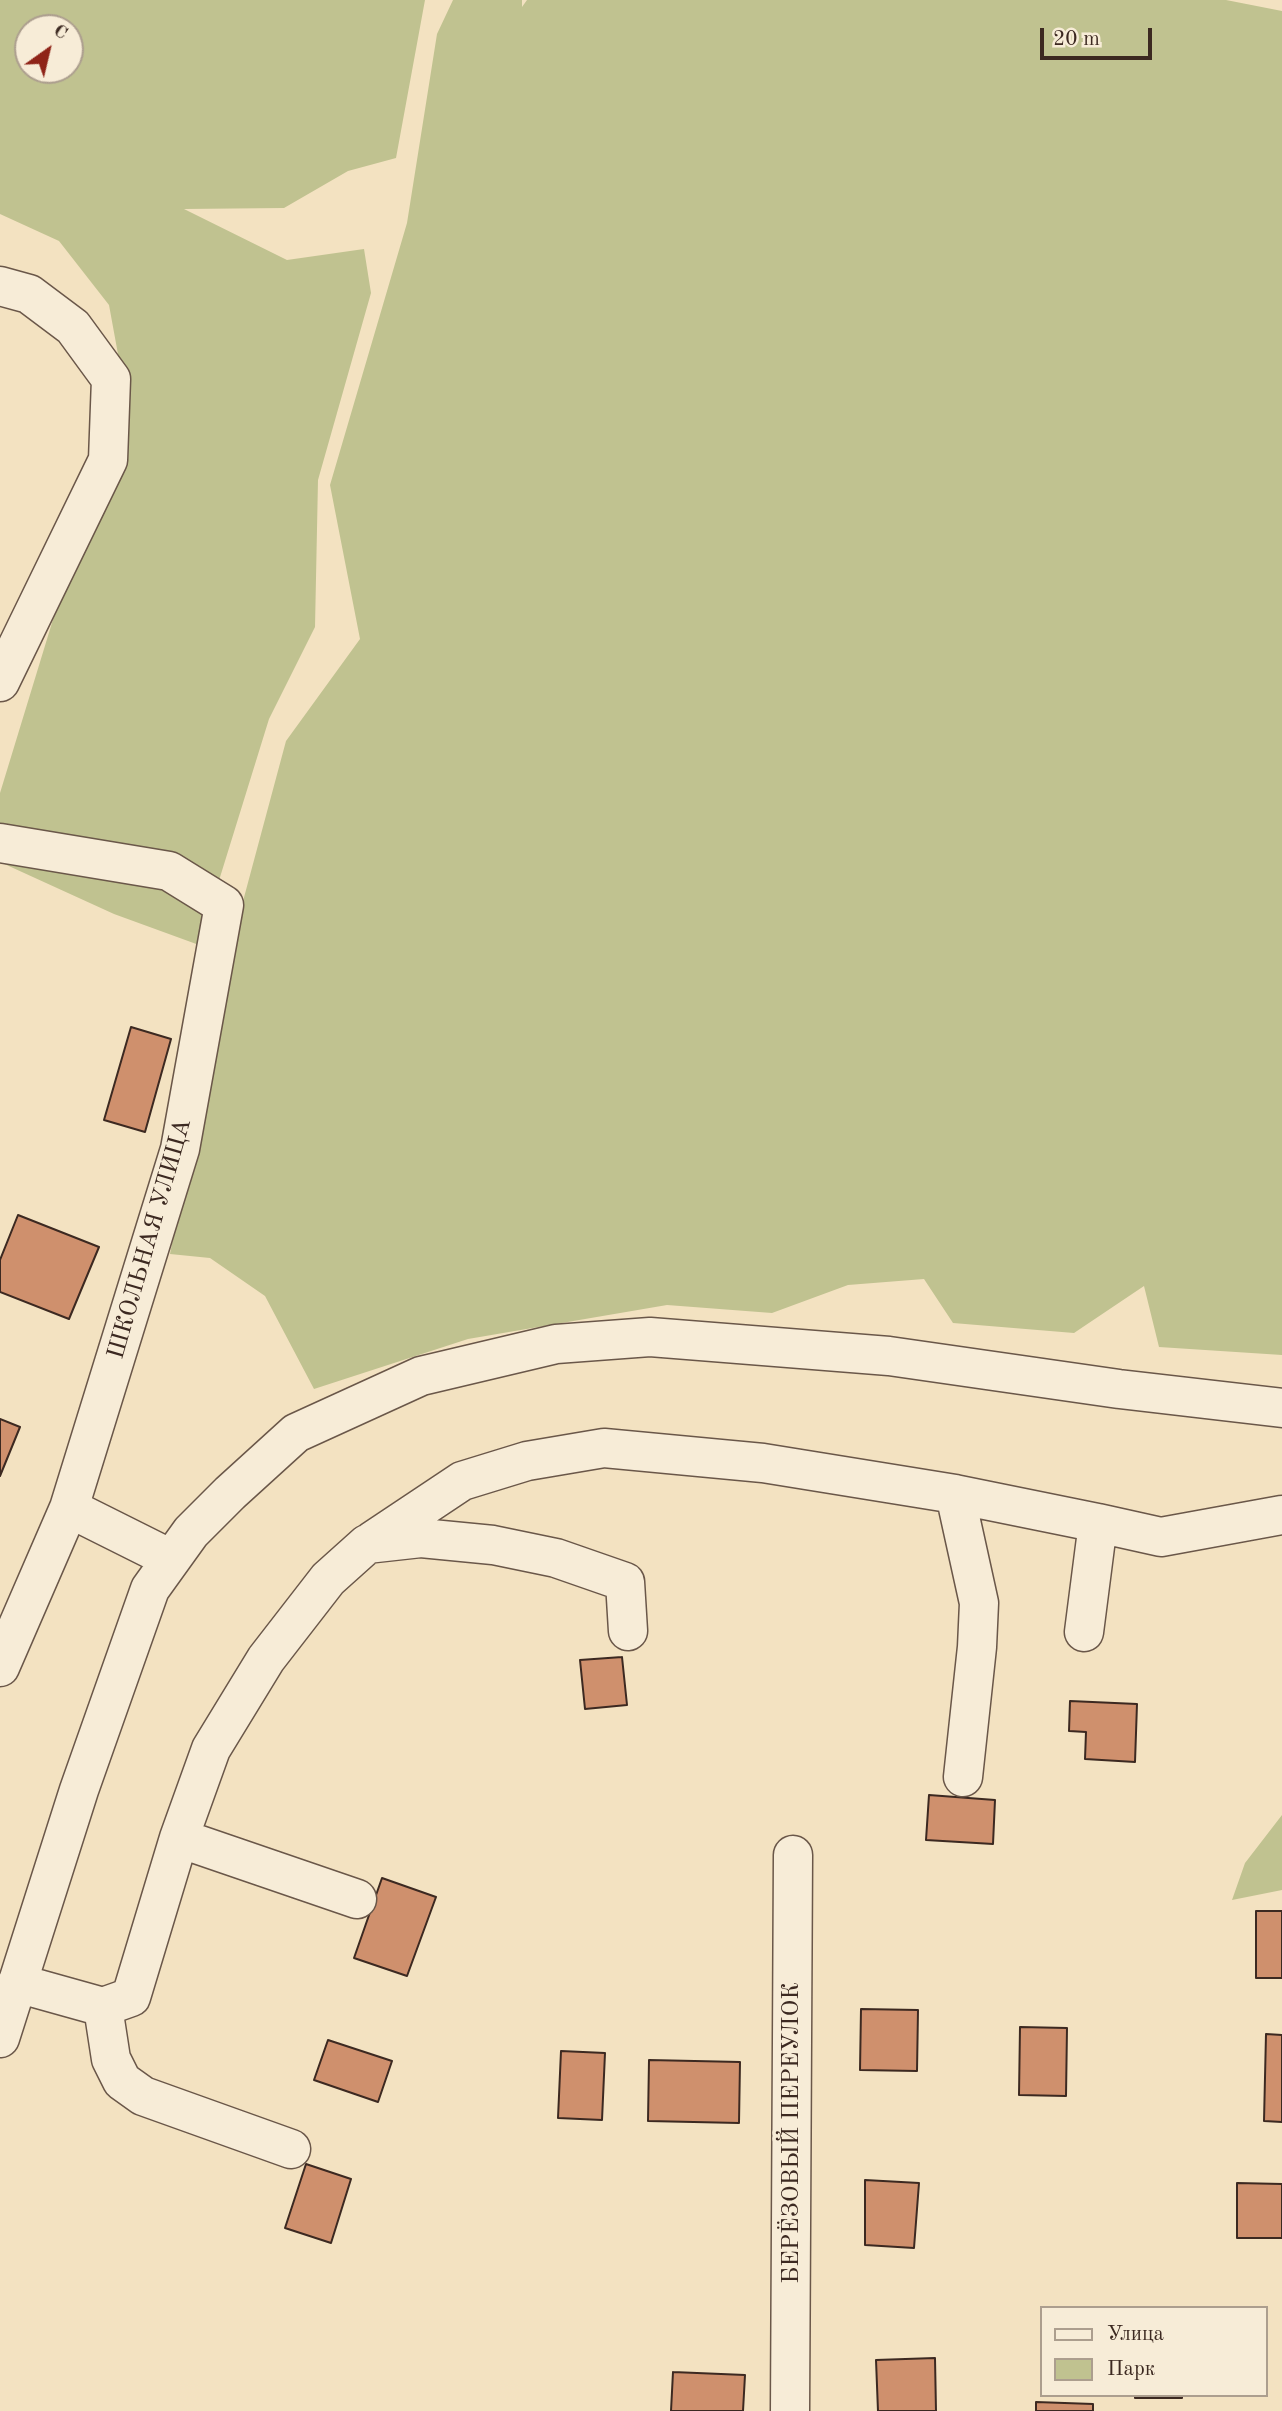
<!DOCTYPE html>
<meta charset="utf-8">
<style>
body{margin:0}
#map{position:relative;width:1282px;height:2411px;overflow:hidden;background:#f3e2c1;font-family:"Old Standard TT",serif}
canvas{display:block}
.legend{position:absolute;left:1040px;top:2306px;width:228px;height:91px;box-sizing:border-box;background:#f7ecd7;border:2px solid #ac9e8e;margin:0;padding:9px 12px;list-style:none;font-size:21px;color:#3c2921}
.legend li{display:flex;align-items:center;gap:14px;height:35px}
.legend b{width:35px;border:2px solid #ac9e8e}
.north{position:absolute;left:14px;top:14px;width:70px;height:70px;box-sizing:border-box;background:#f7ecd7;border:2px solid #ac9e8e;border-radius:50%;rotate:34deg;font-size:19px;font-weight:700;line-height:28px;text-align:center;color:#3c2921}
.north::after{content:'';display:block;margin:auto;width:24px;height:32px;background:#8f2418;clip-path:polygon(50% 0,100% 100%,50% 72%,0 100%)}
.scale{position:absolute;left:1040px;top:28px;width:112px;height:32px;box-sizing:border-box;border:4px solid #3c2921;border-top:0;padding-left:9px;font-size:21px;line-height:24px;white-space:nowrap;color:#3c2921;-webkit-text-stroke:5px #f7ecd7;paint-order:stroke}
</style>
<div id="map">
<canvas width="1282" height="2411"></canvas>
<ul class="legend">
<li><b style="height:9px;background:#f7ecd7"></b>Улица</li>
<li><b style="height:19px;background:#c0c290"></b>Парк</li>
</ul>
<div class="north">С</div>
<div class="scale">20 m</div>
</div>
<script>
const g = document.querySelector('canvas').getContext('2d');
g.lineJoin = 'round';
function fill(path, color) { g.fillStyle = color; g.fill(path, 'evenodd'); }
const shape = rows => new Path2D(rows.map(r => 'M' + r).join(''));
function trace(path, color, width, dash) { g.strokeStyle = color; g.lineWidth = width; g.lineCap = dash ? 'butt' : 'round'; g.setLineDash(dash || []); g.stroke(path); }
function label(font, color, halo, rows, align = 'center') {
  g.font = font + ' "Old Standard TT",serif'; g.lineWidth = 7; g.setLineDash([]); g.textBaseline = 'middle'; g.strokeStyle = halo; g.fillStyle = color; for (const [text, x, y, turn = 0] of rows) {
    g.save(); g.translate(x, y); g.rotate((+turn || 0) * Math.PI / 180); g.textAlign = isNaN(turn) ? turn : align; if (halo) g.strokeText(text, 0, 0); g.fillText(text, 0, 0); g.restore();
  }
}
fill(shape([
 [0,0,425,0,396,158,348,171,284,208,184,209,287,260,364,249,371,293,318,480,315,627,269,719,199,945,114,914,0,862,0,793,124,387,109,305,59,241,0,214],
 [28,28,70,28,70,70,28,70],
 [453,0,522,0,522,7,527,0,1226,0,1282,11,1282,1355,1159,1347,1144,1286,1074,1333,953,1323,924,1279,848,1285,772,1313,667,1305,468,1339,314,1389,265,1296,210,1258,170,1254,228,957,286,741,360,639,330,485,407,223,437,34],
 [1282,1815,1282,1890,1232,1900,1245,1863]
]), '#c0c290');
const building = shape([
 [131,1027,171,1039,145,1132,104,1120,131,1027],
 [18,1215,99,1247,69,1319,0,1292,0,1260,18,1215],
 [0,1419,20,1427,0,1476,0,1419],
 [622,1657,627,1705,585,1709,580,1660,622,1657],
 [1070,1701,1137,1704,1135,1762,1085,1759,1086,1732,1069,1731,1070,1701],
 [929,1795,995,1800,993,1844,926,1840,929,1795],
 [382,1878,436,1897,407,1976,354,1958,382,1878],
 [1256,1911,1282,1911,1282,1978,1256,1978,1256,1911],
 [861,2009,918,2010,917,2071,860,2070,861,2009],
 [1020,2027,1067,2028,1066,2096,1019,2095,1020,2027],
 [1266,2034,1282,2035,1282,2122,1264,2121,1266,2034],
 [328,2040,392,2061,378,2102,314,2080,328,2040],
 [561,2051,605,2053,602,2120,558,2118,561,2051],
 [649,2060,740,2062,739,2123,648,2121,649,2060],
 [306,2164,351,2179,331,2243,285,2228,306,2164],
 [865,2180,919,2183,914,2248,865,2245,865,2180],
 [1237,2183,1282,2184,1282,2238,1237,2238,1237,2183],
 [935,2358,936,2411,878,2411,876,2360,935,2358],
 [673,2372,745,2375,743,2411,671,2411,673,2372],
 [1135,2395,1182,2395,1182,2398,1135,2398,1135,2395],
 [1036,2402,1093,2404,1093,2411,1036,2411,1036,2402]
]);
fill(building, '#cf906d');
trace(building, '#3c2921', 2);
const minor = shape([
 [0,286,29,294,73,327,111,379,108,460,0,682],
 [0,843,169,871,224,905,180,1149,69,1508,0,1667],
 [955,1494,979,1603,977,1647,963,1777],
 [69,1508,171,1559],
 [1098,1523,1161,1537,1282,1515],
 [372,1541,462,1481,527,1461,604,1448,763,1463,955,1494,1098,1523,1084,1632],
 [179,1838,357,1899],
 [17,1983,103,2007,131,1997,179,1838,211,1749,266,1659,328,1579,367,1544,421,1538,493,1545,556,1558,625,1582,628,1631],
 [103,2007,111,2059,122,2081,143,2096,291,2149],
 [0,2038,79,1790,150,1589,191,1532,230,1493,296,1433,421,1376,556,1344,650,1337,889,1356,1119,1389,1282,1408],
 [790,2411,793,1855]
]);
trace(minor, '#6a5749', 41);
trace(minor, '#f7ecd7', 38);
label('24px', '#3c2921', '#f7ecd7', [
 ["ШКОЛЬНАЯ УЛИЦА",150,1239,-74],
 ["БЕРЁЗОВЫЙ ПЕРЕУЛОК",792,2133,-90]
]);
</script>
